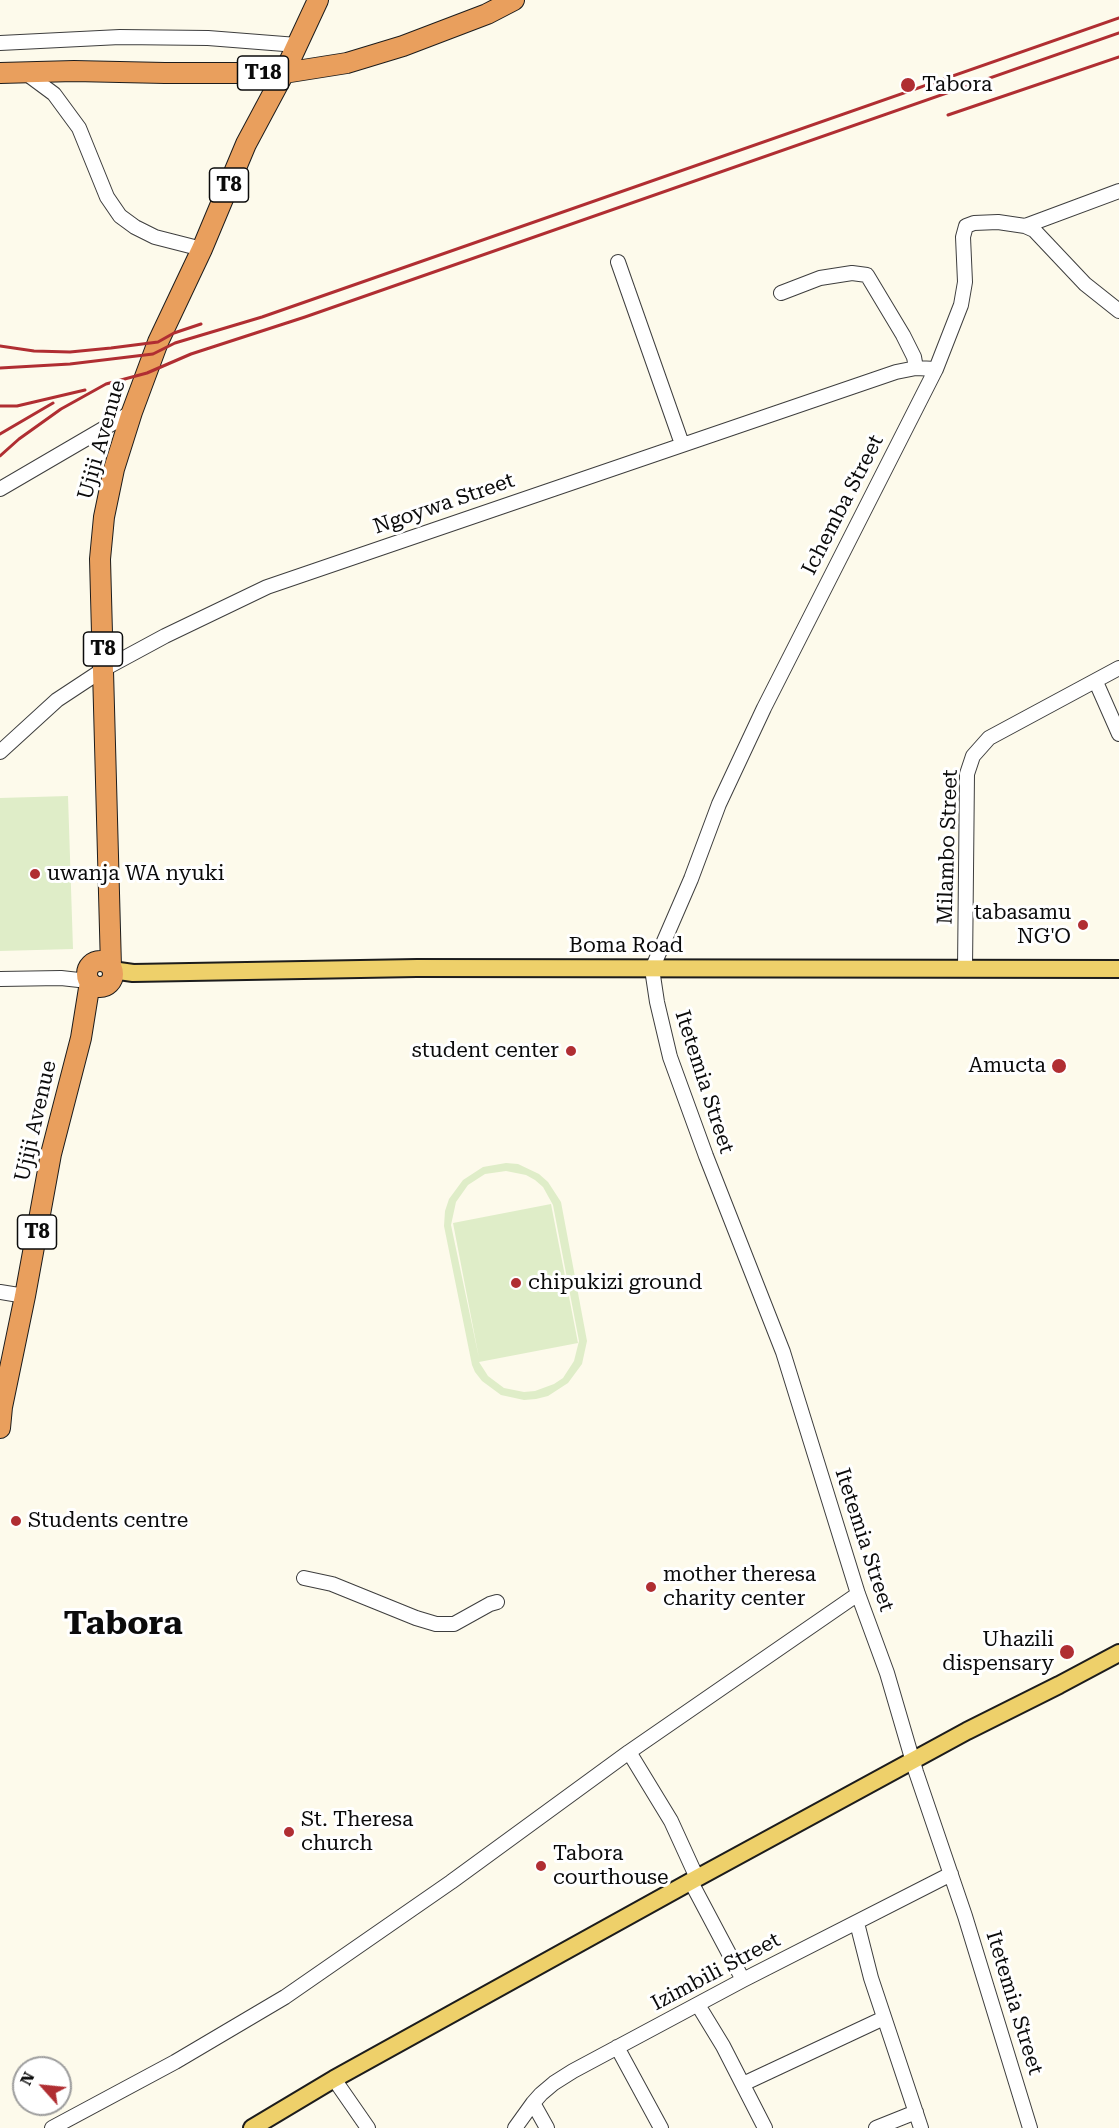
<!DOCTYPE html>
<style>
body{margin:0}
#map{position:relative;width:1119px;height:2128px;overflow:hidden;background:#fdfaeb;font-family:"Roboto Serif",serif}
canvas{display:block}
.north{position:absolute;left:12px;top:2056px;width:60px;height:60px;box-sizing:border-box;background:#fff;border:2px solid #9d9d9d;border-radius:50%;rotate:297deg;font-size:16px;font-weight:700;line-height:24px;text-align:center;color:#0b0b0b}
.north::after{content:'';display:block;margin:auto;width:21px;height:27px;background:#b02e32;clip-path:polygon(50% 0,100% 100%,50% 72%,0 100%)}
</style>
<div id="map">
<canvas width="1119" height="2128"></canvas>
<div class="north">N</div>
</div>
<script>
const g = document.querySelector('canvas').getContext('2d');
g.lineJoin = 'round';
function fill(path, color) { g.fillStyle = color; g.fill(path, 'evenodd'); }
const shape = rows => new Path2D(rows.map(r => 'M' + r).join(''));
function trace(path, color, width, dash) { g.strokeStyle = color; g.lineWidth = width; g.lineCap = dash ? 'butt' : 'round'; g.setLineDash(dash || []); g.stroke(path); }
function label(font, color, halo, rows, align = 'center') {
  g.font = font + ' "Roboto Serif",serif'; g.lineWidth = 6; g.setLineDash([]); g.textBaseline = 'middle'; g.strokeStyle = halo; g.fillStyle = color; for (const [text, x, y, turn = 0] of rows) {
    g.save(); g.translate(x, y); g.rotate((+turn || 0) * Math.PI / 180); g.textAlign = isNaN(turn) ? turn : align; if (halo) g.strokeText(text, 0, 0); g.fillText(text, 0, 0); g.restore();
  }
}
fill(shape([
 [68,796,73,949,0,951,0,798],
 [506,1163,518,1164,539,1174,548,1182,561,1202,587,1341,582,1364,568,1383,548,1396,536,1399,524,1400,501,1395,482,1381,475,1372,472,1365,444,1226,445,1211,449,1199,463,1180,483,1167],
 [506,1171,526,1175,535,1180,543,1187,553,1205,579,1341,574,1361,563,1378,554,1384,535,1391,524,1392,504,1388,488,1376,479,1362,578,1343,551,1204,453,1223,479,1358,451,1225,456,1202,468,1185,485,1174]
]), '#dfedc8');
const minor = shape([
 [0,43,120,37,208,38,297,45],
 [27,74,54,94,79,128,107,197,120,216,135,227,155,237,202,249],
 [1025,226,1119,191],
 [618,262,682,444],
 [781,293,820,278,852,273,867,275,903,335,914,357,916,368],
 [0,489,132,412],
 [1096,682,1119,734],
 [0,752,57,700,104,669,165,636,267,587,896,372,916,368,936,369],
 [965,968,967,774,973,756,989,738,1119,668],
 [0,979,61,978,88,981],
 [0,1292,25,1296],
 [304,1578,332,1584,416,1618,436,1624,454,1624,490,1604,497,1602],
 [629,1752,671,1821,697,1878],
 [691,1882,743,1980],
 [857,1923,871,1978,921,2128],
 [698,2005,723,2046,765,2128],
 [617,2047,661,2128],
 [334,2079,368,2128],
 [743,2084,884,2018],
 [533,2103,547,2128],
 [52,2128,175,2062,285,1997,451,1882,629,1752,858,1594],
 [515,2128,533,2103,541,2094,554,2083,573,2071,743,1980,951,1874],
 [876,2128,916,2112],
 [1030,2128,965,1916,916,1772,887,1673,858,1594,783,1352,706,1156,670,1057,657,1002,652,969,691,879,719,804,764,708,936,369,961,305,965,282,963,237,966,226,974,223,998,222,1025,226,1034,230,1085,284,1119,311]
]);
const major = shape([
 [112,970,133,973,417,968,1119,969],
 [252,2128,334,2079,697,1878,967,1731,1059,1685,1119,1653]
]);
const highway = shape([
 [0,73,74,71,165,73,284,73,347,63,403,46,487,14,514,0],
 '87 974a13 13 0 1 1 26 0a13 13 0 1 1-26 0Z',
 [111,967,100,559,104,517,114,469,132,412,158,342,202,249,246,144,284,73,318,0],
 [0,1428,2,1407,25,1296,51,1154,81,1038,90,982]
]);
trace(minor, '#3e3e3e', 16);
trace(major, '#1c1c1c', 20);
trace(highway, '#1c1c1c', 22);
trace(minor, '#fff', 14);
trace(major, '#eed06a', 16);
trace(highway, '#e99f5d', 20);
trace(shape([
 [948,115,1119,57],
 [0,346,34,351,70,352,111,348,158,342,174,333,201,324],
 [0,368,70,364,153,354,175,343,262,317,1119,18],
 [0,406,17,406,85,390],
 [0,434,53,403],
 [0,456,19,439,61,409,106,384,147,373,191,354,305,317,1119,33]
]), '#b02e32', 3);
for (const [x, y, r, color] of [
 [908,85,8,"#b02e32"],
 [35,874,6,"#b02e32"],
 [1083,925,6,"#b02e32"],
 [571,1051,6,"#b02e32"],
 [1059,1066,8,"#b02e32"],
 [516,1283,6,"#b02e32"],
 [16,1521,6,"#b02e32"],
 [651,1587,6,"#b02e32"],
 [1067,1652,8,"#b02e32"],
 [289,1832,6,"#b02e32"],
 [541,1866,6,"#b02e32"]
]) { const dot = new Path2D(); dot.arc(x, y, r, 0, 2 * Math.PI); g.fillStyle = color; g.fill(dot); trace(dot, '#fff', 2); }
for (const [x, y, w] of [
 [263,73,51],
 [229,185,39],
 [103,649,39],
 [37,1232,39]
]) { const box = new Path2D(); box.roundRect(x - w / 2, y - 17, w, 34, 4.5); g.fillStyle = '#fff'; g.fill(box); trace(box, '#0b0b0b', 1.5); }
label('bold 20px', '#0b0b0b', null, [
 ["T18",263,73],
 ["T8",229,185],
 ["T8",103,649],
 ["T8",37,1232]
]);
label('21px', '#0b0b0b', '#fff', [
 ["Tabora",922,85],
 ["uwanja WA nyuki",47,874],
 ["tabasamu",1071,913,"right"],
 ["NG'O",1071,937,"right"],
 ["student center",559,1051,"right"],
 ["Amucta",1046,1066,"right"],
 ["chipukizi ground",528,1283],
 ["Students centre",28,1521],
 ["mother theresa",663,1575],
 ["charity center",663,1599],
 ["Uhazili",1054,1640,"right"],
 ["dispensary",1054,1664,"right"],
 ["St. Theresa",301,1820],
 ["church",301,1844],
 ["Tabora",553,1854],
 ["courthouse",553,1878]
], 'left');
label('21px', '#0b0b0b', '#fff', [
 ["Ujiji Avenue",102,440,-74],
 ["Ngoywa Street",444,504,-19],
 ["Ichemba Street",843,505,-63],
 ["Milambo Street",948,847,-88],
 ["Boma Road",626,946],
 ["Itetemia Street",704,1082,72],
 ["Ujiji Avenue",36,1121,-77],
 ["Itetemia Street",864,1540,72],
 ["Izimbili Street",716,1972,-28],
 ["Itetemia Street",1014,2003,73]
]);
label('bold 33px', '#0b0b0b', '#fff', [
 ["Tabora",123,1624]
]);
</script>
